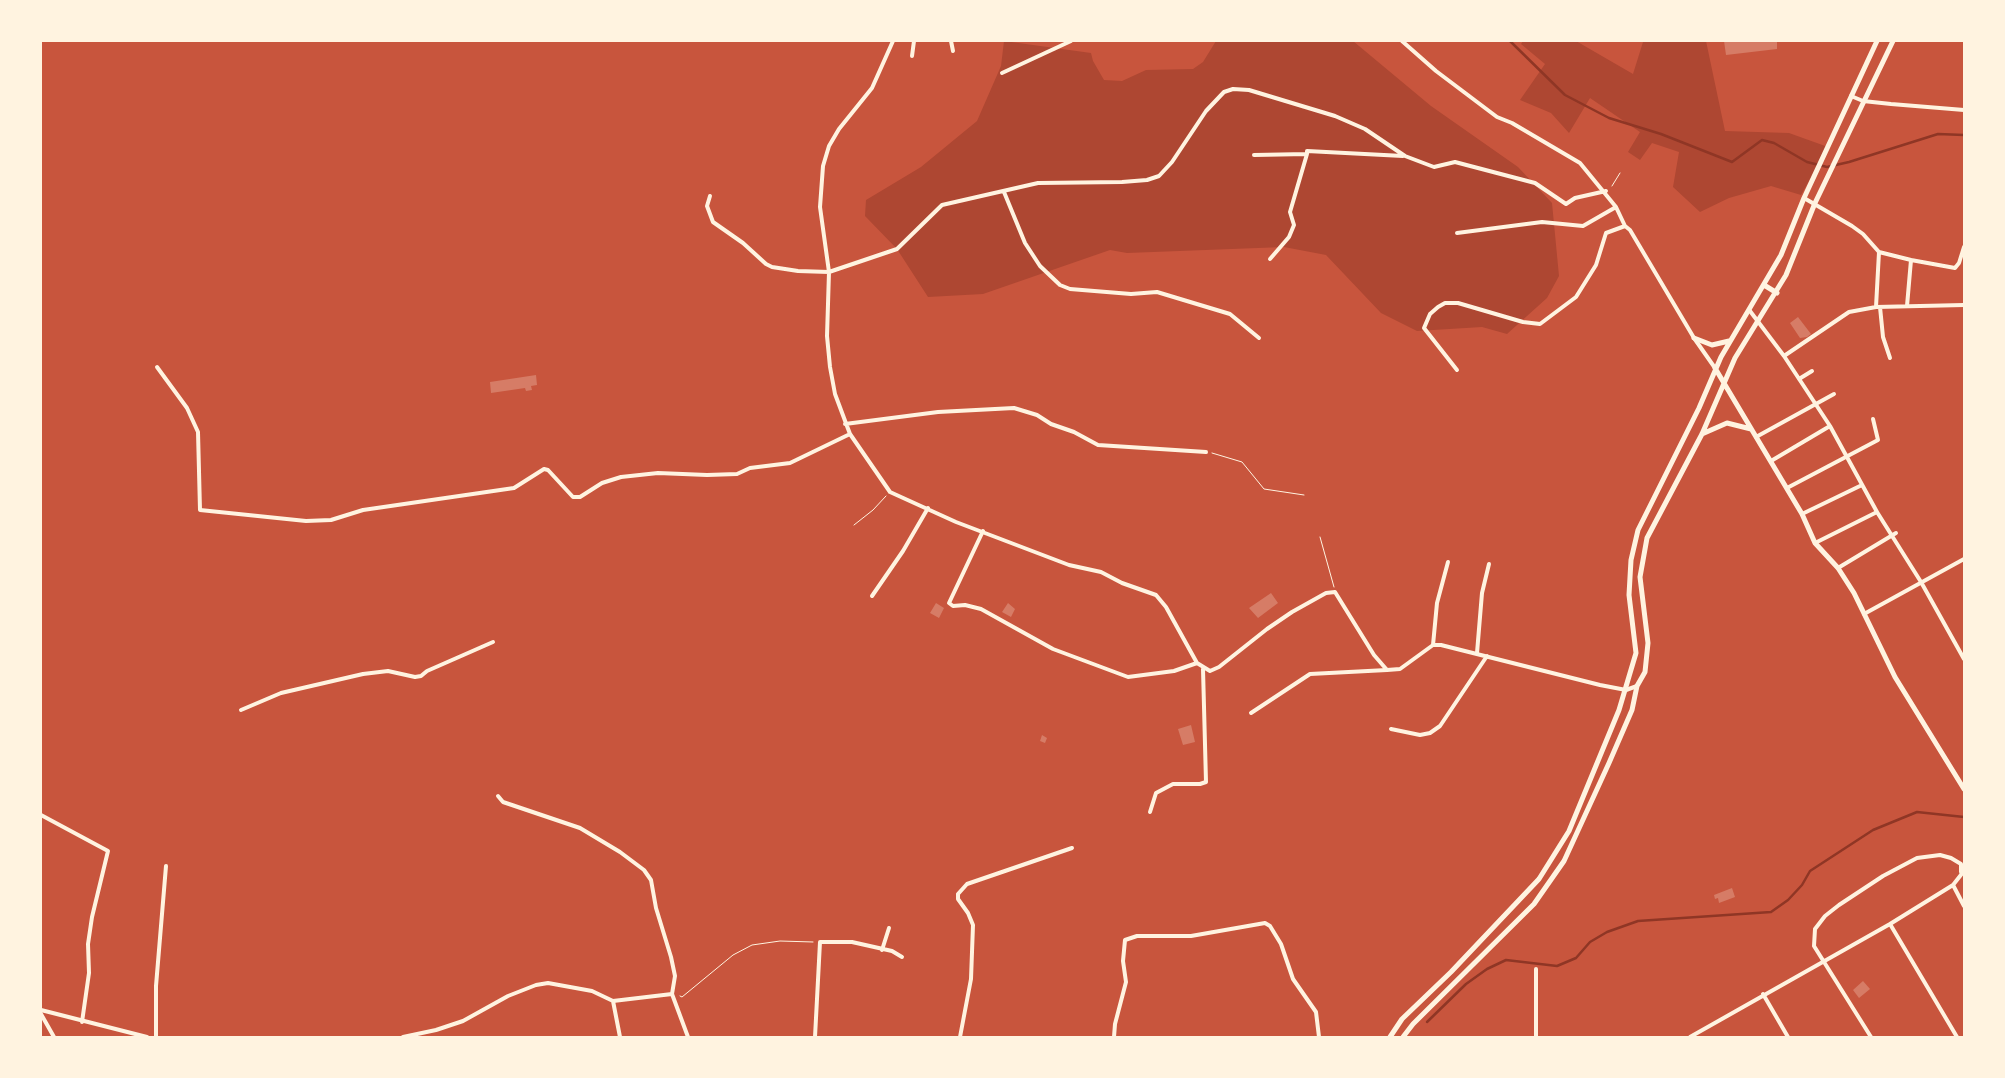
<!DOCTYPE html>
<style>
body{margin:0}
#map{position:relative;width:2005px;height:1078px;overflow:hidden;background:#c8553d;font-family:"Roboto Condensed",sans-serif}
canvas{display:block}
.frame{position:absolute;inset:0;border:42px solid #fff3e0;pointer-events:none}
</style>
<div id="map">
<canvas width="2005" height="1078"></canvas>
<div class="frame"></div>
</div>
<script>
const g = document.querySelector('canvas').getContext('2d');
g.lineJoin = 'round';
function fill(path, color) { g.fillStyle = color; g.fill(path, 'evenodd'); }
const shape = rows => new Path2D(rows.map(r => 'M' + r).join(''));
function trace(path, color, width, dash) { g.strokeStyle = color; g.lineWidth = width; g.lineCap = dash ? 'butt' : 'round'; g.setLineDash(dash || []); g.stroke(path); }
fill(shape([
 [1004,41,1091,53,1093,61,1104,80,1122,81,1146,70,1193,69,1203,62,1216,41,1353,41,1431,106,1518,167,1552,203,1559,276,1547,298,1507,334,1482,327,1417,331,1381,313,1326,255,1284,247,1127,253,1110,250,983,294,928,297,897,249,865,216,866,200,921,167,977,121,1001,66],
 [1523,41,1576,41,1633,74,1643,42,1706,41,1725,131,1789,133,1828,147,1801,195,1771,186,1729,198,1700,212,1673,187,1679,152,1652,143,1640,160,1628,152,1640,132,1590,98,1569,133,1551,113,1520,100,1545,64,1521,44]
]), '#ae4732');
trace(shape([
 [1510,41,1565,95,1609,118,1661,134,1732,162,1762,140,1774,143,1807,162,1827,167,1849,162,1938,134,1964,135],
 [1427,1022,1466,984,1487,969,1506,960,1557,966,1576,958,1590,942,1607,932,1638,921,1771,912,1788,900,1802,885,1810,871,1873,830,1917,812,1964,817]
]), '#8f3625', 2.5);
fill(shape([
 [1724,41,1777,41,1777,49,1726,55],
 [1798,317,1811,334,1807,337,1800,338,1790,323],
 [536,375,537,385,531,386,532,390,526,391,525,388,491,393,490,382],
 [1271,593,1278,603,1258,618,1249,608],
 [936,603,944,608,939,618,930,613],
 [1008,603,1015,609,1011,617,1002,612],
 [1191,725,1195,742,1183,745,1178,729],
 [1042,735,1047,738,1045,743,1040,741],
 [1732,888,1735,897,1719,903,1718,898,1715,899,1714,895],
 [1863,981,1870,989,1859,998,1853,990]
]), '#d67c66');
trace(shape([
 [1612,186,1620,173],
 [1212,453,1242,462,1264,489,1304,495],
 [854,525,873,510,886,496],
 [1320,537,1334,587],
 [680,996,682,997,733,955,752,945,780,941,813,942]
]), '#fff3e0', 1);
trace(shape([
 [893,41,872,88,839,129,829,146,823,166,820,207,829,272,827,336,830,367,835,394,850,434,890,492,956,522,1069,565,1101,572,1122,583,1156,595,1166,607,1197,663,1210,671,1219,667,1267,629,1292,612,1326,593,1335,592,1374,655,1387,670,1400,669,1433,645,1441,645,1600,685,1626,690,1637,686],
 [951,41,953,51],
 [1402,41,1436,71,1497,117,1512,123,1580,163,1616,207,1625,226,1630,230,1694,338,1715,368],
 [912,56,914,41],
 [1002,73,1071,41],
 [1851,96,1863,101,1891,104,1964,110],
 [1254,155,1307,154,1307,151,1403,156],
 [1004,192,1025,243,1040,266,1060,285,1070,289,1131,294,1157,292,1230,314,1259,338],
 [710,196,707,206,713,222,743,243,766,264,772,267,798,271,829,272,897,249,942,205,1038,183,1122,182,1147,180,1159,176,1172,162,1206,111,1224,92,1233,89,1249,90,1335,116,1365,129,1405,156,1434,167,1455,162,1535,183,1566,204,1575,198,1606,191],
 [1804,198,1852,226,1863,234,1879,252,1876,307],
 [1457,233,1542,222,1583,226,1616,207],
 [1879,252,1911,260],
 [1270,259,1289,237,1294,225,1290,212,1307,154],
 [1907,306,1911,260,1955,268,1959,263,1964,247],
 [1880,307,1883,337,1890,358],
 [1750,311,1784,356,1830,426,1877,512,1921,582,1964,659],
 [1784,356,1849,312,1876,307,1964,305],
 [157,367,187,408,198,432,200,510,306,521,331,520,363,510,514,488,544,469,548,470,573,497,580,497,602,483,621,477,658,473,707,475,737,474,750,468,790,463,850,434],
 [1457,370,1424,328,1430,314,1438,307,1445,303,1458,303,1523,322,1540,324,1576,297,1596,265,1606,233,1625,226],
 [1799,379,1812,371],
 [845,424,938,412,1014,408,1037,415,1051,424,1074,432,1098,445,1206,452],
 [1756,437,1834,394],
 [1771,461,1830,426],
 [1787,488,1878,440,1873,419],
 [1802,514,1862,485],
 [983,531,949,603,953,606,965,605,981,609,1053,649,1128,677,1174,671,1197,663],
 [1815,543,1877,512],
 [1838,568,1896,533],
 [872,596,903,551,928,508],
 [1864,614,1964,559],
 [1433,645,1437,603,1448,562],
 [1477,653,1482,593,1489,564],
 [241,710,281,693,363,674,388,671,415,677,421,676,427,671,493,642],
 [1251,713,1310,674,1387,670],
 [1391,729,1420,735,1430,733,1440,726,1487,656],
 [498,796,503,802,580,828,620,852,644,870,651,880,656,908,671,957,675,976,672,994,688,1037],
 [1150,812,1156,793,1173,784,1200,784,1206,782,1203,669],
 [41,815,108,851,92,917,88,944,89,973,82,1022],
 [1953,885,1964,906],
 [1890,924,1957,1037],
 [882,950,889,928],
 [1536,969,1536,1037],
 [1763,994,1788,1037],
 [613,1001,672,994],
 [41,1010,147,1037],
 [41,1014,54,1037],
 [156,1037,156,986,166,866],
 [403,1037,436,1030,463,1021,508,996,536,985,548,983,592,991,613,1001,620,1037],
 [815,1037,820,942,852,942,892,951,902,957],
 [960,1037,971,979,973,925,968,913,958,899,958,894,967,884,1072,848],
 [1114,1037,1115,1024,1126,982,1123,961,1125,940,1137,936,1191,936,1265,923,1270,926,1281,944,1293,979,1316,1012,1319,1037],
 [1690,1037,1890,924,1953,885,1964,871],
 [1871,1037,1814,946,1815,929,1825,916,1839,905,1883,876,1917,858,1940,855,1951,858,1961,864,1961,872]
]), '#fff3e0', 4);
trace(shape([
 [1764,285,1777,293],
 [1694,338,1712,345,1729,341],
 [1715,368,1802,514,1815,543,1838,568,1854,593,1895,677,1964,789],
 [1702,434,1727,423,1751,429],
 [1390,1037,1402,1019,1451,972,1539,879,1569,831,1619,710,1636,653,1629,595,1631,560,1638,530,1699,408,1721,357,1781,255,1804,198,1877,41],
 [1403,1037,1413,1024,1534,904,1564,861,1609,763,1632,710,1637,686,1645,672,1648,643,1640,577,1647,538,1702,434,1735,358,1786,275,1815,203,1893,41]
]), '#fff3e0', 5);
</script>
